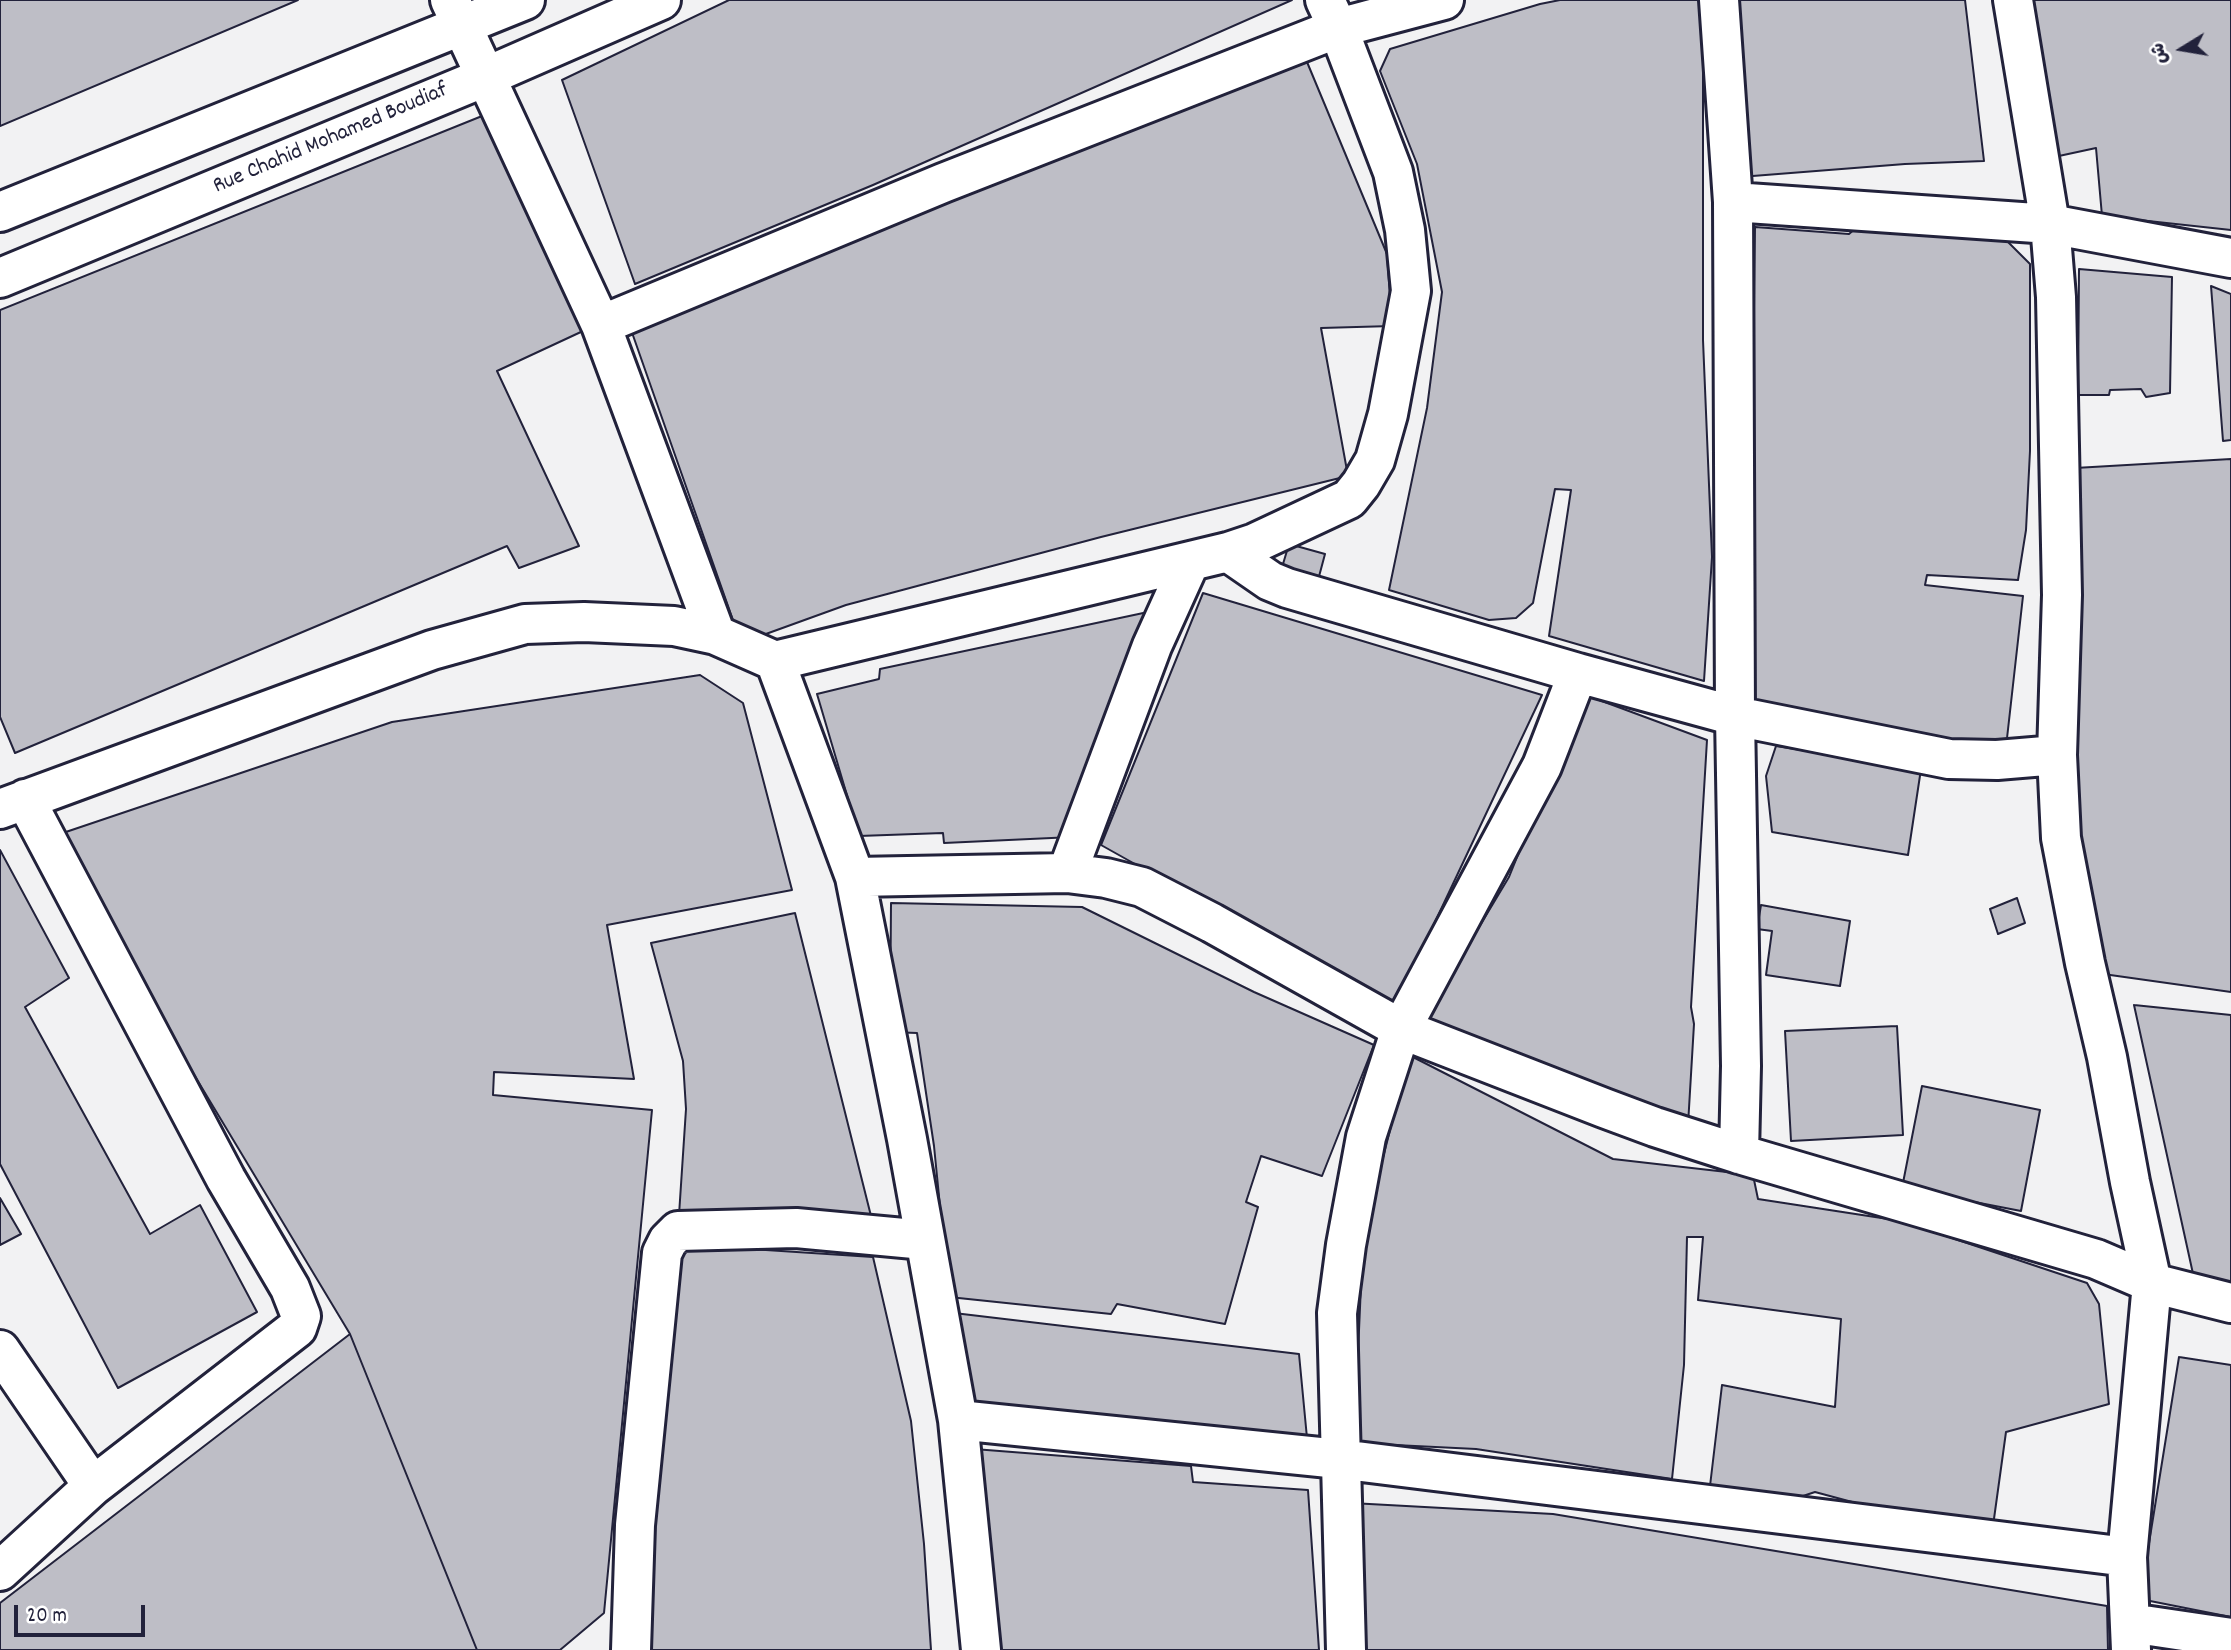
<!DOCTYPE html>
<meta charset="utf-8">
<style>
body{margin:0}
#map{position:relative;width:2231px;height:1650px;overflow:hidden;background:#f2f2f3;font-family:Dekko,"Playpen Sans Arabic",sans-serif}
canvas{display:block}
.north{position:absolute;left:2147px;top:14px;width:70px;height:70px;-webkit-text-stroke:5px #fff;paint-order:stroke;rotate:259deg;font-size:19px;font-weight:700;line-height:28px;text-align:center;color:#22223b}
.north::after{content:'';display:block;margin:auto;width:24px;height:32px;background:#22223b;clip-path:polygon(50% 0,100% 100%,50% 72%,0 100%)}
.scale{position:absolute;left:14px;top:1605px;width:131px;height:32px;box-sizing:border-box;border:4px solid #22223b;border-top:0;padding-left:9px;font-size:21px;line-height:24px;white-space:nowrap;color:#22223b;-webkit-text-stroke:5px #fff;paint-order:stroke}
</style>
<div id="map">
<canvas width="2231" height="1650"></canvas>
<div class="north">ش</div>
<div class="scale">20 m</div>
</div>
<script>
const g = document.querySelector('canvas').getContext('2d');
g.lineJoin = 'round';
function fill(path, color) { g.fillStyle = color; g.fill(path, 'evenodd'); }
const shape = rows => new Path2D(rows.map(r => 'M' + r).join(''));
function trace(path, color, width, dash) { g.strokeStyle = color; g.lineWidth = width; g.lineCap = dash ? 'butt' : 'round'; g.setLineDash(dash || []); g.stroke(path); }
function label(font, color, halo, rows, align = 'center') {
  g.font = font + ' Dekko,sans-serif'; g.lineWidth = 7; g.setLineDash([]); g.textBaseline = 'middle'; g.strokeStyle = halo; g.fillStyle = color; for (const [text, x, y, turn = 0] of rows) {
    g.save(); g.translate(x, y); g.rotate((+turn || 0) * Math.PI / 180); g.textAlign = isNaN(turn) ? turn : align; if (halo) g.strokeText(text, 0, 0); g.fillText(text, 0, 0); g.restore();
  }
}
const building = shape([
 [0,0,298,0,0,126,0,0],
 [729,0,1292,0,873,185,635,284,562,80,729,0],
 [1560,0,1703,0,1703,340,1712,557,1704,681,1549,636,1571,490,1555,489,1533,603,1516,618,1489,620,1389,590,1427,408,1442,292,1417,164,1380,71,1390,49,1540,4,1560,0],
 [1728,0,1965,0,1984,161,1905,164,1740,177,1728,0],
 [2027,0,2231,0,2231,230,2102,216,2096,148,2045,159,2027,0],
 [1307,62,1387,254,1392,326,1321,328,1348,476,1101,537,846,605,741,643,629,324,1307,62],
 [492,112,583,331,497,371,579,546,519,568,507,546,15,753,0,717,0,310,492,112],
 [1864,221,2000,234,2030,264,2030,451,2026,530,2018,580,1927,575,1925,585,2023,596,2005,756,1749,711,1755,227,1849,234,1864,221],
 [2079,269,2172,277,2170,393,2146,397,2141,389,2110,390,2109,395,2078,395,2079,269],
 [2211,286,2231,294,2231,440,2223,441,2211,286],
 [2231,459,2231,992,2096,973,2070,867,2075,468,2231,459],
 [1289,544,1325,554,1317,584,1280,574,1289,544],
 [1203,593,1542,695,1394,1009,1101,845,1203,593],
 [1148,612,1073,837,944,843,943,833,859,836,817,694,879,679,880,669,1148,612],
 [700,675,743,703,792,890,607,925,634,1079,494,1072,493,1095,652,1110,604,1613,560,1650,477,1650,350,1334,51,837,392,722,700,675],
 [1583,694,1707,740,1691,1007,1694,1024,1688,1125,1424,1019,1509,877,1583,694],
 [1776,746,1921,769,1908,855,1772,832,1766,776,1776,746],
 [0,850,69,978,25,1007,150,1234,200,1205,257,1312,118,1388,0,1164,0,850],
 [2017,898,2025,923,1998,934,1990,909,2017,898],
 [891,903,1082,907,1254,992,1374,1045,1322,1176,1261,1156,1246,1202,1258,1207,1225,1324,1117,1304,1111,1314,949,1297,934,1146,917,1033,890,1032,891,903],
 [1761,905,1850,921,1840,986,1766,975,1772,931,1757,929,1761,905],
 [795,913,872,1220,679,1215,686,1109,683,1061,651,943,795,913],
 [2134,1005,2231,1015,2231,1293,2197,1292,2134,1005],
 [1897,1026,1903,1135,1791,1141,1785,1031,1897,1026],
 [1409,1055,1613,1159,1753,1175,1758,1199,1901,1221,2087,1283,2099,1304,2109,1404,2006,1432,1993,1526,1893,1513,1815,1492,1800,1497,1710,1486,1722,1385,1835,1407,1841,1319,1698,1300,1703,1237,1687,1237,1684,1365,1672,1479,1476,1449,1354,1443,1361,1285,1370,1209,1409,1055],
 [1922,1086,2040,1110,2021,1211,1902,1188,1922,1086],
 [0,1198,21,1234,0,1245,0,1198],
 [674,1244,873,1257,911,1421,924,1544,931,1650,638,1650,674,1244],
 [954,1313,1299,1354,1307,1438,967,1408,954,1313],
 [350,1334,477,1650,0,1650,0,1603,350,1334],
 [2179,1357,2231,1365,2231,1617,2140,1599,2179,1357],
 [974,1449,1191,1466,1193,1482,1308,1490,1319,1650,988,1650,974,1449],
 [1351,1503,1553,1514,2107,1606,2108,1650,1359,1650,1351,1503]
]);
fill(building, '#bebec6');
trace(building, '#22223b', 2);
const minor = shape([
 [450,0,601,325,716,635],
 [1719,0,1733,202,1735,716,1741,1066,1739,1154],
 [2013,0,2050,224,2056,297,2062,595,2057,755,2061,838,2085,963,2107,1057,2130,1182,2152,1283,2127,1557,2131,1650],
 [1733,202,2050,224,2231,258],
 [601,325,943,183,1338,28,1444,0],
 [1228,552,1270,581,1287,588,1578,673],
 [775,661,1228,552,1255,543,1349,499,1361,484,1375,460,1388,414,1411,291,1405,230,1393,172,1338,28,1325,0],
 [0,809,432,650,525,624,584,622,674,626,716,635,775,661,855,877,1067,873,1106,878,1142,887,1212,923,1401,1029,1604,1108,1655,1127,1739,1154,2096,1259,2152,1283,2231,1303],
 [1067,873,1152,646,1190,562],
 [855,877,907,1139,958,1420,981,1650],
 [0,1350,93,1486],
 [958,1420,1339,1459,2127,1557],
 [0,1571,93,1486,297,1328,301,1316,290,1288,226,1179,25,799],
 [2130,1623,2231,1638],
 [631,1650,635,1525,662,1253,668,1241,678,1231,796,1228,925,1240],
 [1346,1650,1337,1313,1346,1245,1366,1137,1401,1029,1542,766,1578,673,1735,716,1949,759,1997,760,2057,755]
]);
const major = shape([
 [0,212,525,0],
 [0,278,485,77,661,0]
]);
trace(minor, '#22223b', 44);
trace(major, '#22223b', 44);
trace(minor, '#fff', 38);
trace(major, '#fff', 38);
label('23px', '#22223b', '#fff', [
 ["Rue Chahid Mohamed Boudiaf",331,140,-23]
]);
</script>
